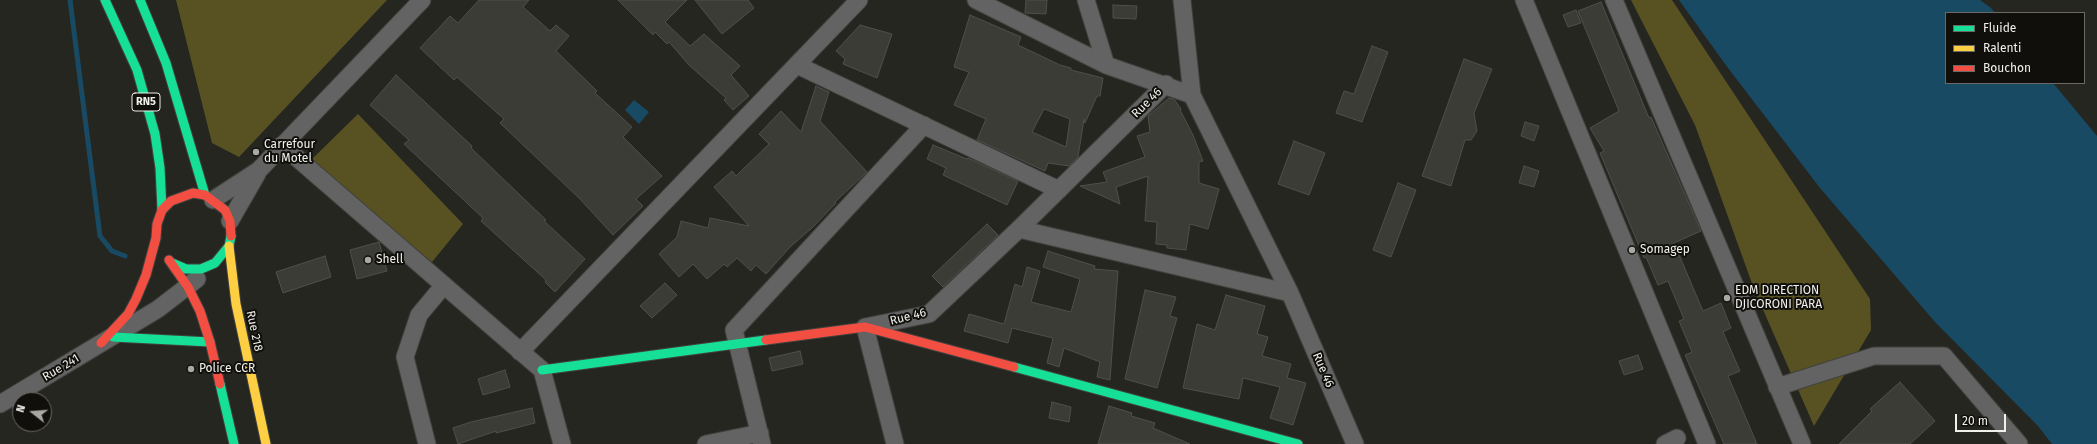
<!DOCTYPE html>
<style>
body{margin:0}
#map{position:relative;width:2097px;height:444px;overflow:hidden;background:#262621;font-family:"Fira Sans",sans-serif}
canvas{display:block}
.legend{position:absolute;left:1945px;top:12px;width:140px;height:72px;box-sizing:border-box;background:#100f0c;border:1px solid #6a6965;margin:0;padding:5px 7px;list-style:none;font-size:12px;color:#f0f0eb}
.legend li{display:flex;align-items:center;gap:8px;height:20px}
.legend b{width:20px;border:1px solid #6a6965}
.north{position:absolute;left:12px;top:392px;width:40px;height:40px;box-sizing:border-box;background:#100f0c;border:1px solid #6a6965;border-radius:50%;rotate:287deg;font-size:11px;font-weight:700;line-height:16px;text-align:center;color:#f0f0eb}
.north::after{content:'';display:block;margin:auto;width:14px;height:18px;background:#a9a9a4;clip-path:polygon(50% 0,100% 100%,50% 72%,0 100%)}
.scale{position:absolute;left:1955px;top:414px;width:51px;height:18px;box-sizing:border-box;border:2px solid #f0f0eb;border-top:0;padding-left:5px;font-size:12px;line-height:14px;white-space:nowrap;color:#f0f0eb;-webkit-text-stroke:3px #100f0c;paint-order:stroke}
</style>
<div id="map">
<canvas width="2097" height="444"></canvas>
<ul class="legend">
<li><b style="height:5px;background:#16e098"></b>Fluide</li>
<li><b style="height:5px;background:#ffcf43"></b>Ralenti</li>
<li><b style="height:5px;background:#f24e42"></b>Bouchon</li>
</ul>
<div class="north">N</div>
<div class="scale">20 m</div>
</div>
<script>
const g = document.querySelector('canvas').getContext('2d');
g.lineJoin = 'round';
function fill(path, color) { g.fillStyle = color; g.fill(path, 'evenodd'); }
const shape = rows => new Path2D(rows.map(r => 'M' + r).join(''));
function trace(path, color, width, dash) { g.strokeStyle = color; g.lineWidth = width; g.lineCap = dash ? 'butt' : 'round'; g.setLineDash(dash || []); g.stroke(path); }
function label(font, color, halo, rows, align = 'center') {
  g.font = font + ' "Fira Sans",sans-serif'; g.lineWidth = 4; g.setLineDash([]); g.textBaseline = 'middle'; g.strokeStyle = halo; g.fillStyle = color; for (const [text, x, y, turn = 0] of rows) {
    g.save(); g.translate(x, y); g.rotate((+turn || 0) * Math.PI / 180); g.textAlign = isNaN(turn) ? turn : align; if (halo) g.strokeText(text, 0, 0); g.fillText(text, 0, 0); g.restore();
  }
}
fill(shape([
 [176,0,387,0,239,157,212,143],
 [1631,0,1672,0,1870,299,1871,330,1814,426,1754,289,1695,125],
 [358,114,463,224,432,262,308,163]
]), '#585223');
fill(shape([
 [1679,0,1980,0,1991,8,1995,13,1946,13,1946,83,2053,83,2097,136,2097,444,2052,444,2038,426,1935,322,1820,188,1728,68],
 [634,100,649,112,639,124,625,110]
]), '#184a64');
trace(shape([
 [70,0,100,236,112,251,125,256]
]), '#184a64', 5);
const building = shape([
 [479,0,529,0,523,7,550,31,556,25,569,36,556,51,597,91,595,93,632,127,623,137,662,176,636,199,643,206,613,235,580,199,500,123,504,119,457,77,454,80,420,48,450,16,458,23,479,0],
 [618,0,687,0,665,22,690,46,704,34,740,66,731,75,749,96,733,110,724,100,726,98,689,65,669,42,667,44,655,32,653,35,618,0],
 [695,0,748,0,754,8,722,34,695,0],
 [1026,0,1047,0,1046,14,1025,13,1026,0],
 [1601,2,1649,118,1651,117,1701,231,1674,243,1703,311,1721,303,1731,328,1723,332,1740,371,1728,376,1757,444,1724,444,1685,355,1692,352,1679,321,1684,319,1668,281,1658,285,1646,257,1644,258,1600,153,1604,151,1590,128,1619,111,1578,11,1601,2],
 [1113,5,1137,6,1136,19,1113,18,1113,5],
 [1576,10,1581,23,1568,27,1563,15,1576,10],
 [970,15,1021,37,1018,45,1060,65,1071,68,1071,70,1103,78,1100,96,1097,96,1085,123,1084,119,1078,157,1069,166,1048,163,1045,171,977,140,986,119,954,105,969,72,954,67,970,15],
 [1044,109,1070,119,1066,147,1032,132,1044,109],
 [860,25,892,34,877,78,843,64,845,59,836,51,860,25],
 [1372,46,1388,52,1362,122,1336,113,1344,91,1354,94,1372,46],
 [1464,59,1492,69,1474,113,1477,131,1471,140,1465,140,1451,186,1422,176,1464,59],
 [396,75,472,146,471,148,546,220,544,221,585,259,555,292,545,282,546,280,481,221,483,218,404,144,409,140,370,105,396,75],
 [816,86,829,92,820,121,867,172,835,202,836,203,813,227,790,247,766,274,756,265,751,271,737,258,727,267,724,264,707,279,693,264,679,277,659,254,677,237,681,221,708,228,710,218,749,226,714,187,732,171,736,176,769,144,759,134,781,111,801,132,816,86],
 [1169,98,1174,99,1181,109,1180,110,1193,135,1203,161,1199,162,1199,183,1219,189,1208,229,1190,224,1186,250,1167,248,1167,245,1156,244,1157,222,1145,221,1148,176,1116,187,1120,204,1080,186,1107,182,1103,172,1145,157,1137,136,1150,132,1148,116,1169,98],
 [1525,122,1539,126,1534,141,1521,136,1525,122],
 [1294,141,1325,153,1309,195,1278,184,1294,141],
 [933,145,967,159,968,158,1018,181,1007,205,943,175,946,168,927,159,933,145],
 [1524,166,1539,171,1534,187,1519,183,1524,166],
 [1398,183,1416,190,1391,257,1373,250,1398,183],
 [987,224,998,235,943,287,932,276,987,224],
 [379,242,387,271,357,279,350,250,379,242],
 [1048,251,1095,266,1094,269,1118,271,1110,380,1097,377,1100,362,1064,348,1059,367,1047,363,1053,338,1012,328,1008,343,964,331,969,314,1004,324,1015,284,1022,287,1027,267,1040,271,1031,302,1071,312,1080,279,1043,267,1048,251],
 [325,256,331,277,283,293,276,272,325,256],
 [665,283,677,295,652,318,640,306,665,283],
 [1145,290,1176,297,1170,316,1177,318,1157,388,1125,379,1145,290],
 [1226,295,1265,306,1257,334,1268,337,1262,356,1291,364,1287,378,1306,383,1293,425,1270,418,1280,387,1243,378,1239,399,1183,388,1197,324,1215,330,1226,295],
 [800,351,803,364,772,371,769,358,800,351],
 [1638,355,1643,369,1624,375,1619,361,1638,355],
 [505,370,510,387,483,395,478,379,505,370],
 [1900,382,1935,421,1910,444,1839,444,1872,411,1870,409,1900,382],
 [1052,402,1071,407,1069,422,1049,418,1052,402],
 [1109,406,1132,413,1131,416,1155,423,1153,428,1190,444,1098,444,1109,406],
 [532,408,535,423,496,433,496,431,458,444,453,428,471,422,532,408]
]);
fill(building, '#3c3c37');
trace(building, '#4f4f4b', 1);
const street = shape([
 [976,0,1106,65,1192,95],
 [1086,0,1106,65],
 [1182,0,1192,95,1290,293,1355,444],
 [1524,0,1707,444],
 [1614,0,1802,444],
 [797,65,1059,190],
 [282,145,542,370,562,444],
 [213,200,259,170,422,0],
 [230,221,257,174],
 [1019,229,1290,293],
 [520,352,859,0],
 [1777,387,1874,356,1944,356,2019,444],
 [0,404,158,309,197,279],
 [427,444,405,357,419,315,444,285],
 [706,444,760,433],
 [762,444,734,330,924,125],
 [895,444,865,327,929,314,1019,229,1166,84],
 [1665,444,1677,438]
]);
const fast = shape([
 [105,0,137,70,155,134,160,168,162,210],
 [140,0,166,63,205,195],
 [172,263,186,269,201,269,215,263,229,246,231,236],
 [113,337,210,342],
 [1014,367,1298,444],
 [542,370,766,340],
 [220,384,234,444]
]);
const slow = shape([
 [229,246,236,304,266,444]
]);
const jam = shape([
 [169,260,188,287,200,311,210,342,220,384],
 [766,340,865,327,1014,367],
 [101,343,128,314,136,299,146,275,156,238,157,224,162,210,171,201,193,193,205,195,225,210,230,221,231,236]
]);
trace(street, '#41413e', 19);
trace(fast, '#41413e', 11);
trace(slow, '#41413e', 11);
trace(jam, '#41413e', 11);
trace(street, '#626362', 17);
trace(fast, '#16e098', 9);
trace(slow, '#ffcf43', 9);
trace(jam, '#f24e42', 9);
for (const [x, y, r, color] of [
 [256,152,4,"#a9a9a4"],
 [1632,250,4,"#a9a9a4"],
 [368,260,4,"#a9a9a4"],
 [1727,298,4,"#a9a9a4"],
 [191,369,4,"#a9a9a4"]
]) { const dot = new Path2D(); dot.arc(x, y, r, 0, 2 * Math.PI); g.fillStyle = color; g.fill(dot); trace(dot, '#100f0c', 1.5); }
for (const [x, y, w] of [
 [146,102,28]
]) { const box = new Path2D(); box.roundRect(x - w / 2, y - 9, w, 18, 3); g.fillStyle = '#100f0c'; g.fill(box); trace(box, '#f0f0eb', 1); }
label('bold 11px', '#f0f0eb', null, [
 ["RN5",146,102]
]);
label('12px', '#f0f0eb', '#100f0c', [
 ["Rue 46",1147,103,-45],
 ["Rue 46",908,317,-14],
 ["Rue 218",254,331,78],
 ["Rue 241",61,368,-31],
 ["Rue 46",1323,370,67]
]);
label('12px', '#f0f0eb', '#100f0c', [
 ["Carrefour",264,145],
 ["du Motel",264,159],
 ["Somagep",1640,250],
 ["Shell",376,260],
 ["EDM DIRECTION",1735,291],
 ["DJICORONI PARA",1735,305],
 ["Police CCR",199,369]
], 'left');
</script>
